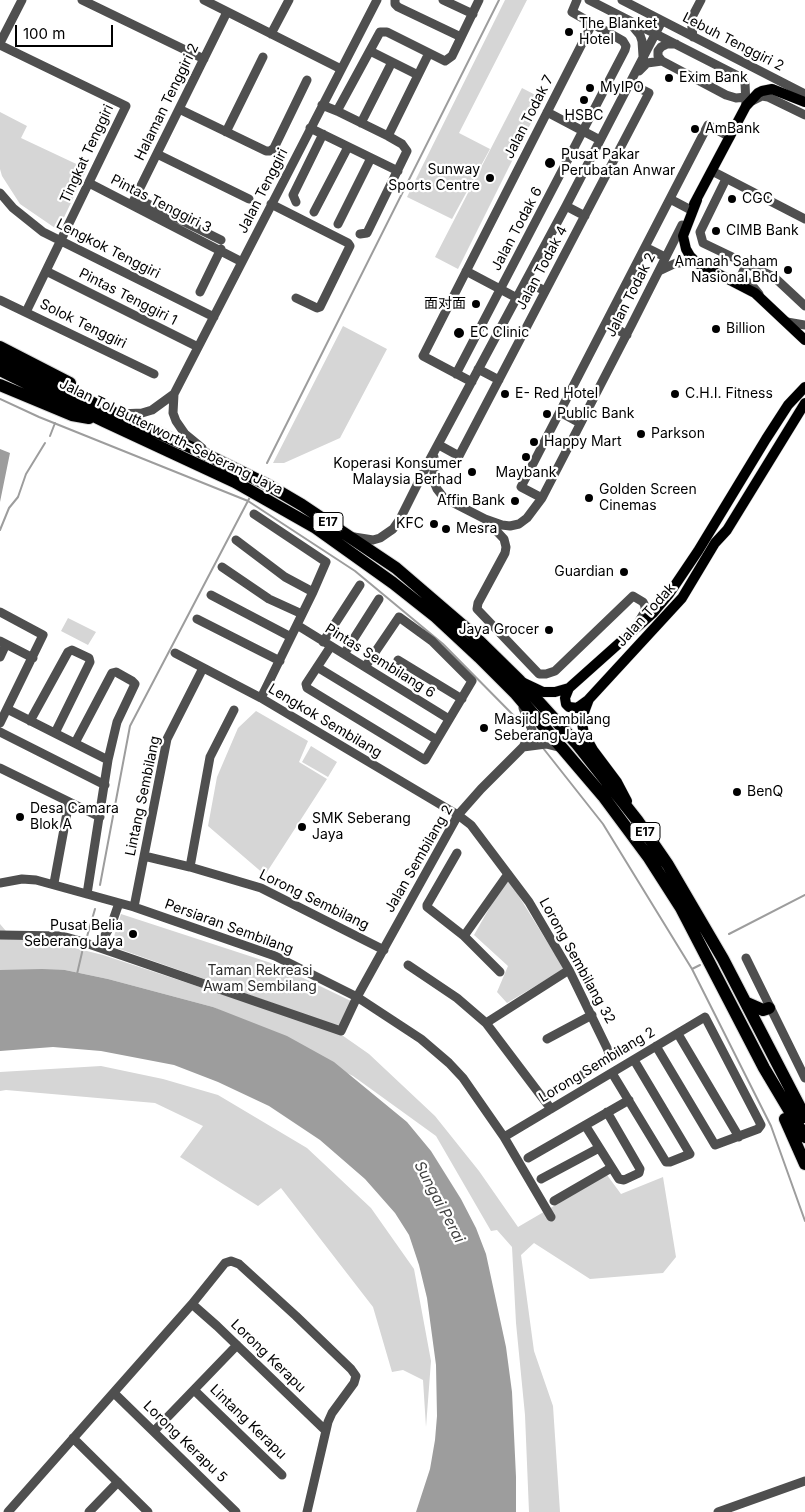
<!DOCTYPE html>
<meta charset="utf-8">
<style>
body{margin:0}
#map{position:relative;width:805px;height:1512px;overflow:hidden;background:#fff;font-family:Inter,sans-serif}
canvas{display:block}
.scale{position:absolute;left:15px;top:25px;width:98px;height:22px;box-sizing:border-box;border:2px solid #000;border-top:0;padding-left:6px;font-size:15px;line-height:18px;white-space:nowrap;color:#000;-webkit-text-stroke:4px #fff;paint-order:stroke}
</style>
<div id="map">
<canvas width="805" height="1512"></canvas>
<div class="scale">100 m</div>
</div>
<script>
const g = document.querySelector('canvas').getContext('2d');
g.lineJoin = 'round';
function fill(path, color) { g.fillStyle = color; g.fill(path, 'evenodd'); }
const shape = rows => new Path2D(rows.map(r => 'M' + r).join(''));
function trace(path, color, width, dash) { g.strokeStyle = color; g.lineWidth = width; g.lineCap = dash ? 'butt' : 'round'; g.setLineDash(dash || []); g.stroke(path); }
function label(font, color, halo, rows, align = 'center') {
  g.font = font + ' Inter,"Noto Sans SC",sans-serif'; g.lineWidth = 4.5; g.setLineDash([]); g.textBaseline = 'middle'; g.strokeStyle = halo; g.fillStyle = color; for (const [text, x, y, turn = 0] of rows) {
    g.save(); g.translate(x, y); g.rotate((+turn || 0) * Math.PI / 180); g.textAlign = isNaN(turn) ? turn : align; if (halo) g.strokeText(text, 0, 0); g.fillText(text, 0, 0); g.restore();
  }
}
fill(shape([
 [505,0,527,0,459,133,490,149,452,219,407,197],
 [522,88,543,99,458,269,435,257],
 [0,112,27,126,21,138,87,169,58,230,20,204,2,176,0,169],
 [343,326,387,349,340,438,284,463,273,463],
 [68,618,96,632,88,645,61,631],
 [256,711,308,741,299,762,327,779,265,875,208,826,217,777,238,728],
 [311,746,337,762,328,777,302,762],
 [507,877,564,969,507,1003,497,992,508,966,474,935],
 [121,914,274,964,351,1001,340,1027,111,946],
 [0,924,6,931,103,955,339,1033,369,1054,435,1116,479,1171,518,1227,607,1175,621,1194,663,1177,676,1257,663,1273,590,1279,534,1243,521,1255,534,1351,553,1406,560,1512,529,1512,525,1415,516,1323,512,1247,497,1230,491,1231,436,1136,353,1076,213,1007,108,979,65,970,0,970],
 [101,1066,163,1079,218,1095,307,1148,371,1208,414,1269,431,1361,426,1427,423,1380,403,1370,392,1372,373,1307,281,1188,258,1206,180,1157,203,1126,155,1103,6,1090,0,1091,0,1072]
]), '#d6d6d6');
fill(shape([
 [0,449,10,453,0,502],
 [42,969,65,970,108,979,213,1007,287,1036,334,1062,407,1122,431,1151,461,1199,476,1228,486,1254,506,1347,512,1392,516,1477,516,1512,416,1512,430,1469,435,1440,437,1416,436,1365,427,1298,419,1265,409,1235,395,1213,365,1179,320,1140,269,1106,218,1082,174,1065,101,1051,53,1047,0,1051,0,970]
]), '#9d9d9d');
trace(shape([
 [0,399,39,417,248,501,355,571,443,644,524,726],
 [50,436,55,423],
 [267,463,499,0],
 [0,530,9,508,18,497,26,474,45,443],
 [543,748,603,824,692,969,771,1126,805,1221],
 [100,885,130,726,250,497],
 [729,934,805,895],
 [86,940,95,909],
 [692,969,700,965],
 [77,974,84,944]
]), '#9d9d9d', 2);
const major = shape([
 [697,200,683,236,686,249,690,256,697,263,755,293,805,340],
 [694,204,746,106,758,93,762,91,772,89,805,102],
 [524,683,543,692,555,692,569,688,653,613,669,594,698,551,766,439,788,405,805,387],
 [569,688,565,698,566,704,569,707,577,708,588,700],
 [627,801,617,782,593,750,584,734,582,723,583,715,589,699,682,598,715,543,727,530,805,403]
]);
const highway = shape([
 [0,347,70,383],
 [0,359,116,414,199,451,268,485,302,505,396,568,467,629,519,680,577,744,637,820,668,865,723,959,805,1117],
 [0,370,104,421,235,482,316,528,393,583,436,617,479,657,516,694,603,796,649,858,681,908,764,1068,805,1137],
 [0,385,72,415,89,418],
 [747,1003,763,1010,769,1008],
 [785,1119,805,1164]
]);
trace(major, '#dbdbdb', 11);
trace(highway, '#dbdbdb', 14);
trace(shape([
 [82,0,204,59],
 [204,0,341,69],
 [395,0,395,4,398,7,461,37],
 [443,0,473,14],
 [589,0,742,78,745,83,746,106],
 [622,0,805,94],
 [630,23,640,35,642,41,643,56],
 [271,34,289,0],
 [693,37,691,19,701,0],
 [0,43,22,0],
 [0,45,126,106,26,312],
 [370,51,418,75],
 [662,61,658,56,658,51,661,47,667,44,676,44],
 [639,71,647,63,662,61,726,95,736,98,746,97],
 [752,101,762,96,768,97,805,115],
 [322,105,337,111,388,136,402,144,407,151,367,233,360,234],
 [179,109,266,151,270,151,274,148,307,80],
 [337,111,380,32,387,32,445,61,452,56,479,0],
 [547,112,600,140],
 [361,123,392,62],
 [310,128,398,171],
 [226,132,263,57],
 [388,136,429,53],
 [157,154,249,199],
 [712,171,805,219],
 [726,179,700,232,703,243,774,277,805,306],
 [89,183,242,262],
 [0,193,13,208,43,232,214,317],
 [136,198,221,240],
 [670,199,689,209],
 [296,202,293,195,323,134],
 [132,204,227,12],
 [271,204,348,243,350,246,320,307,317,308,296,298],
 [566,206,585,216],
 [314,212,348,147],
 [338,224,371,158],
 [645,247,665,257],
 [746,265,742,274,743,279,751,284,759,294],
 [46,271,198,347],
 [466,271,517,298],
 [659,271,676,263,697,263],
 [526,281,545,291],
 [200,292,221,249],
 [0,300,154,374],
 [787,322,805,325],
 [606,323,627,335],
 [478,369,499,380],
 [456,374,625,50,626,46,623,41,572,12,577,0],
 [472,382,423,356,592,24],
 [174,394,173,413,176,421,185,434,202,448],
 [560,412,580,423],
 [119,414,142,413,152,410,174,394,377,0],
 [439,445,459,456,649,93,629,83],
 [434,457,434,482,437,489,444,498,485,519,502,525,510,526,519,524,527,518,542,498,632,324,682,225],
 [542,498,521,487,708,125,730,137],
 [254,514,326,562,313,592,261,698],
 [489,523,504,539,506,547,505,553,478,603,477,609,539,674,546,674,555,671,633,596,643,602,645,606,645,611,638,623],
 [354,537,373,540,380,538,393,529,400,519,428,463,566,206,662,21],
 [236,540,285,577,313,592],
 [222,567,269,599,302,614],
 [211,595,291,637],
 [0,612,43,635,0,723],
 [197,619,280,661],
 [297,625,449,719],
 [0,641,33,658],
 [323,642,360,585],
 [331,646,306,684,307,688,425,760,472,681,432,641,399,617,365,667],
 [175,653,261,698,458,815,471,825,529,902,569,970,607,1048,609,1053,608,1058,577,1078],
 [344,654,379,599],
 [0,657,6,644],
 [398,660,462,699],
 [317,667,437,740],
 [7,709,108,760],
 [30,721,68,652,72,650,89,658,90,662,55,733],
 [0,732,105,785],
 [75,743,112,673,116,672,132,681,135,684,117,722,108,760,87,894],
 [523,747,546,744,562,748],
 [0,768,100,817],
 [457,853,427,905,427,907,464,936,500,972],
 [144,856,190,867,261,888,384,950],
 [190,867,210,757,234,710],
 [0,883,22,879,36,880,134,907,275,956,357,997,421,1039,449,1063,463,1078,504,1137,551,1217],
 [54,883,69,802],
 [134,907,167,739,203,668],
 [0,935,62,936,80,941,341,1031,357,997,458,815,481,789,523,747,532,730,523,708],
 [464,936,508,874],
 [99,946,112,923,119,903],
 [746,958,805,1078],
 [408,965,457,998,486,1023,551,1109],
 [486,1023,569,970],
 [678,1034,739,1137],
 [547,1039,592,1015],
 [612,1073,666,1162,670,1162,690,1154,634,1060],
 [585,1125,619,1179,624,1180,639,1173,640,1169,607,1112],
 [504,1137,705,1017,759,1121,761,1125,758,1129,715,1145,656,1046],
 [528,1158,629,1100],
 [541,1179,599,1148],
 [554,1201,611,1168],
 [192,1304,217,1326,325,1430],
 [194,1390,282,1475],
 [114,1393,236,1512],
 [154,1431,237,1345],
 [73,1438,148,1512],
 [8,1512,192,1304,221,1268,225,1263,231,1261,239,1264,296,1316,351,1369,356,1376,354,1383,332,1413,328,1422,307,1512],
 [89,1512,118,1482],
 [718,1512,805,1481]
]), '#4f4f4f', 9);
trace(major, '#000', 10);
trace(highway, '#000', 12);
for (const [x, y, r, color] of [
 [569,32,5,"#000"],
 [669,78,5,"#000"],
 [590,88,5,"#000"],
 [584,100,5,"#000"],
 [695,129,5,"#000"],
 [550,163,6,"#000"],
 [490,178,5,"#000"],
 [732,199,5,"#000"],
 [716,231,5,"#000"],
 [788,270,5,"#000"],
 [476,304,5,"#000"],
 [716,329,5,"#000"],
 [459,333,6,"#000"],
 [505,394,5,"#000"],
 [675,394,5,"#000"],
 [547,414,5,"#000"],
 [641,434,5,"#000"],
 [534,442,5,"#000"],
 [526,457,5,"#000"],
 [472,472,5,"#000"],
 [589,498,5,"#000"],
 [515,501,5,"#000"],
 [434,524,5,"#000"],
 [446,529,5,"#000"],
 [624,572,5,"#000"],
 [549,630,5,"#000"],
 [484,728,5,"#000"],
 [737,792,5,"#000"],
 [20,817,5,"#000"],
 [302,827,5,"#000"],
 [133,934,5,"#000"]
]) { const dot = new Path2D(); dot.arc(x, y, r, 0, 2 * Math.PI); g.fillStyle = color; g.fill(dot); trace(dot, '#fff', 2); }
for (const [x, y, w] of [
 [328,522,30],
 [645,832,30]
]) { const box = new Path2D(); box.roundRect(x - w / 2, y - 9.5, w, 19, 4); g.fillStyle = '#fff'; g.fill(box); trace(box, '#000', 1); }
label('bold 12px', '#000', null, [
 ["E17",328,522],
 ["E17",645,832]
]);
label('14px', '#000', '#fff', [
 ["The Blanket",579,24],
 ["Hotel",579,40],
 ["Exim Bank",679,78],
 ["MyIPO",600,88],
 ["HSBC",584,116,"center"],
 ["AmBank",705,129],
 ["Pusat Pakar",561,155],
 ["Perubatan Anwar",561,171],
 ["Sunway",480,170,"right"],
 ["Sports Centre",480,186,"right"],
 ["CGC",742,199],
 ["CIMB Bank",726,231],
 ["Amanah Saham",778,262,"right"],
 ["Nasional Bhd",778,278,"right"],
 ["面对面",466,304,"right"],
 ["Billion",726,329],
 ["EC Clinic",470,333],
 ["E- Red Hotel",515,394],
 ["C.H.I. Fitness",685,394],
 ["Public Bank",557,414],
 ["Parkson",651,434],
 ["Happy Mart",544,442],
 ["Koperasi Konsumer",462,464,"right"],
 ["Malaysia Berhad",462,480,"right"],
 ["Maybank",526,473,"center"],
 ["Golden Screen",599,490],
 ["Cinemas",599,506],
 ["Affin Bank",505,501,"right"],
 ["KFC",424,524,"right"],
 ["Mesra",456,529],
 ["Guardian",614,572,"right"],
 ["Jaya Grocer",539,630,"right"],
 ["Masjid Sembilang",494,720],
 ["Seberang Jaya",494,736],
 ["BenQ",747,792],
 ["Desa Camara",30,809],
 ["Blok A",30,825],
 ["SMK Seberang",312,819],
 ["Jaya",312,835],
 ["Pusat Belia",123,926,"right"],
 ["Seberang Jaya",123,942,"right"]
], 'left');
label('14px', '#000', '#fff', [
 ["Lebuh Tenggiri 2",733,42,27],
 ["Halaman Tenggiri 2",167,102,-64],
 ["Jalan Todak 7",529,117,-63],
 ["Tingkat Tenggiri",87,154,-65],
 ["Jalan Tenggiri",263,191,-63],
 ["Pintas Tenggiri 3",161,204,27],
 ["Jalan Todak 6",517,229,-62],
 ["Lengkok Tenggiri",108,249,27],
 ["Jalan Todak 4",542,268,-62],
 ["Jalan Todak 2",631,295,-63],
 ["Pintas Tenggiri 1",128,297,27],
 ["Solok Tenggiri",83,324,26],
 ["Jalan Tol Butterworth–Seberang Jaya",171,437,26],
 ["Jalan Todak",646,615,-48],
 ["Pintas Sembilang 6",380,661,32],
 ["Lengkok Sembilang",325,721,31],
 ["Lintang Sembilang",143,796,-78],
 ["Jalan Sembilang 2",419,859,-60],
 ["Lorong Sembilang",314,900,26],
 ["Persiaran Sembilang",229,927,20],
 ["Lorong Sembilang 32",577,961,61],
 ["Lorong Sembilang 2",597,1065,-31],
 ["Lorong Kerapu",268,1356,44],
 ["Lintang Kerapu",248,1422,44],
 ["Lorong Kerapu 5",185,1442,44]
]);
label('14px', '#2d2d2d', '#fff', [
 ["Taman Rekreasi",260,971],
 ["Awam Sembilang",260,987]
]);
label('italic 15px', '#3e3e3e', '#fff', [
 ["Sungai Perai",439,1202,62]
]);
</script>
